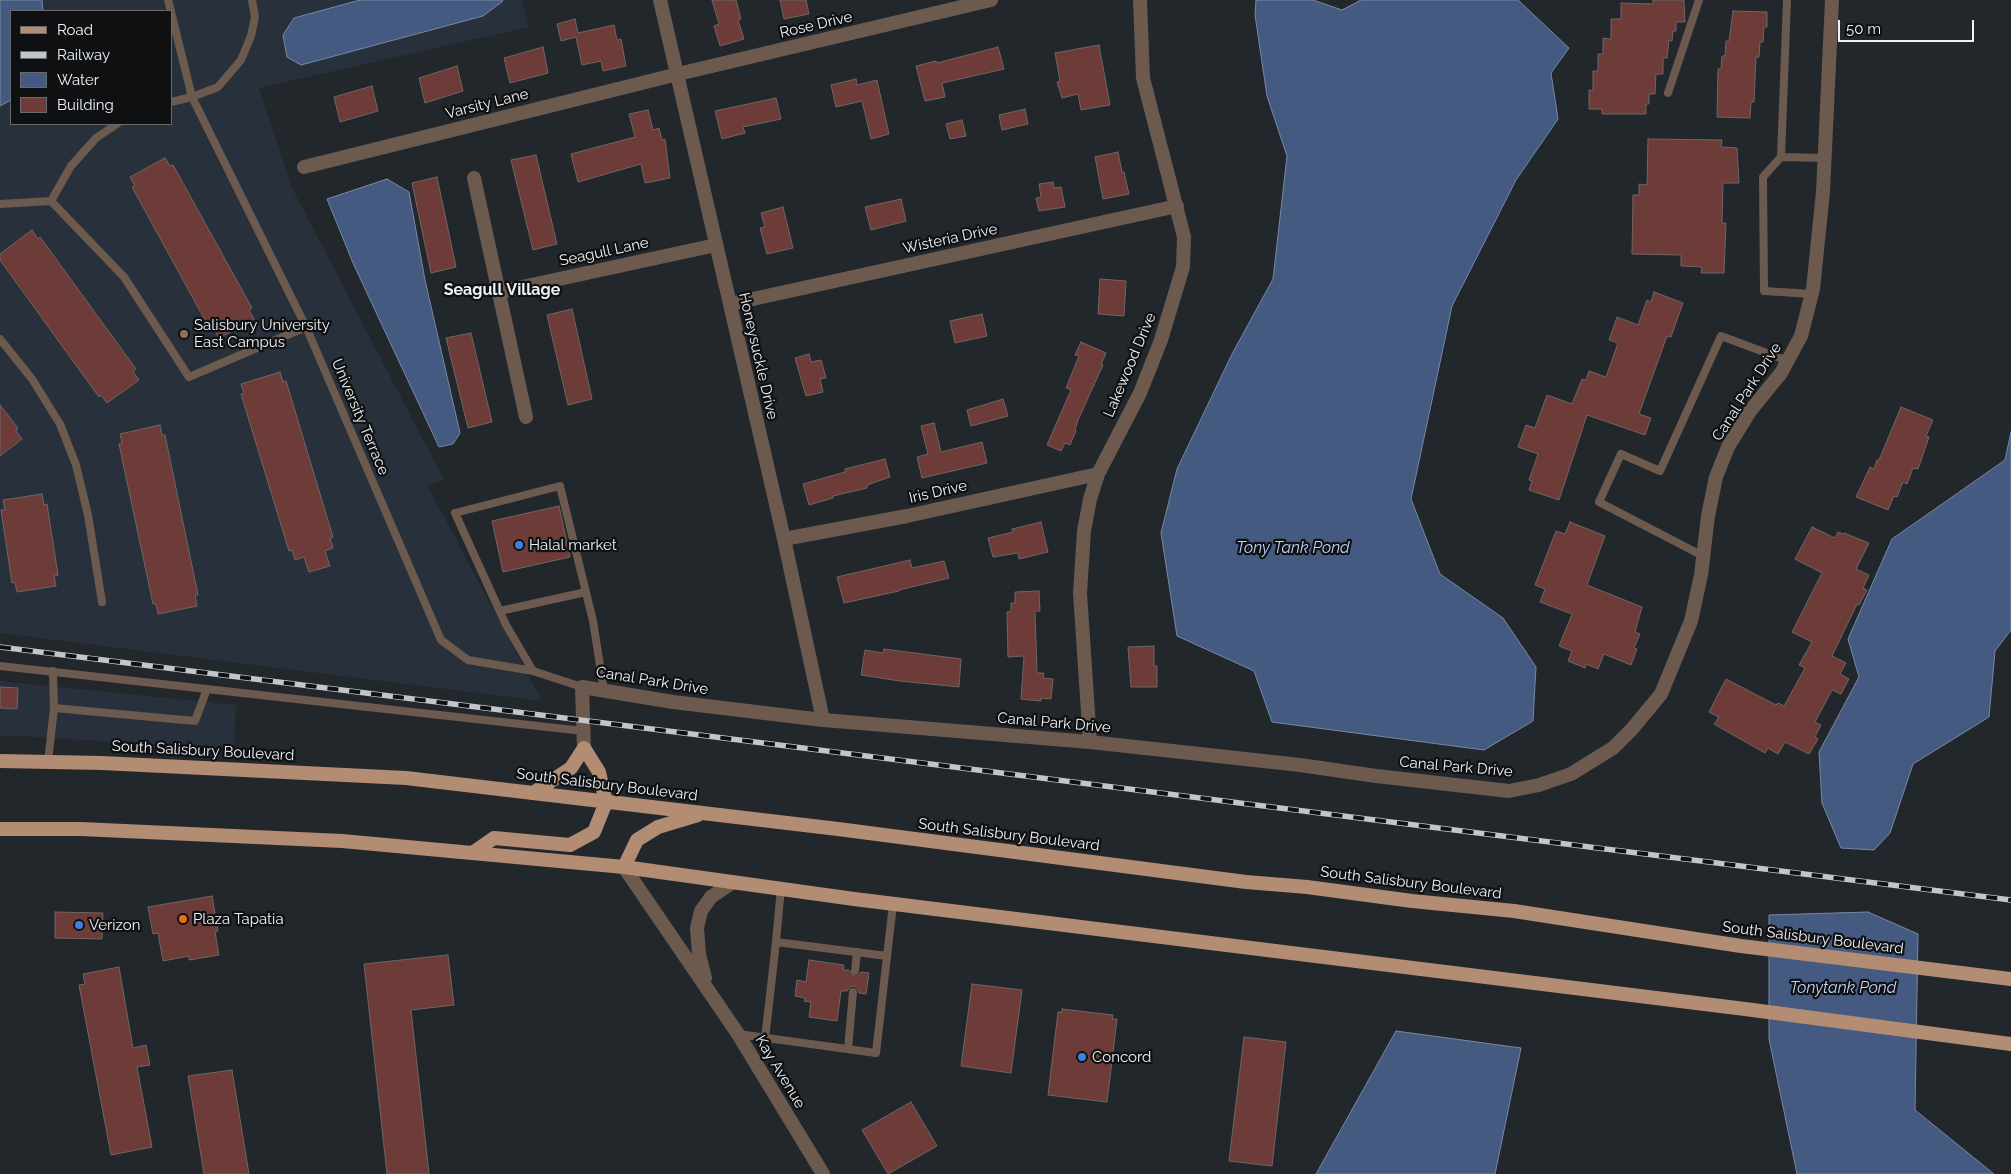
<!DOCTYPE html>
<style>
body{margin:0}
#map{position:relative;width:2011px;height:1174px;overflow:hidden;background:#22272c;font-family:Raleway,sans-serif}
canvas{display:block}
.legend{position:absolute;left:10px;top:10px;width:162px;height:115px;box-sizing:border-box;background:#0e1012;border:1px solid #686a6d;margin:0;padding:6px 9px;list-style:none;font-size:15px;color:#eff2f5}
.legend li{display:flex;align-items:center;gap:10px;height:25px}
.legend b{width:25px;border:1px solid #686a6d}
.scale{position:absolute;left:1838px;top:20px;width:136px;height:22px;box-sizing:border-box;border:2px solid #eff2f5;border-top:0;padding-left:6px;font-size:15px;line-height:18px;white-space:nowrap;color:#eff2f5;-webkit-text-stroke:4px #0e1012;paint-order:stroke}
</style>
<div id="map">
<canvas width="2011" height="1174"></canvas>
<ul class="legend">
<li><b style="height:6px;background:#b28c73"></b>Road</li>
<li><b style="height:6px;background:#c2c6c9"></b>Railway</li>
<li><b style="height:14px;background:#455a81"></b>Water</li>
<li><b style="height:14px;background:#6d3c38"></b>Building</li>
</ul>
<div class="scale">50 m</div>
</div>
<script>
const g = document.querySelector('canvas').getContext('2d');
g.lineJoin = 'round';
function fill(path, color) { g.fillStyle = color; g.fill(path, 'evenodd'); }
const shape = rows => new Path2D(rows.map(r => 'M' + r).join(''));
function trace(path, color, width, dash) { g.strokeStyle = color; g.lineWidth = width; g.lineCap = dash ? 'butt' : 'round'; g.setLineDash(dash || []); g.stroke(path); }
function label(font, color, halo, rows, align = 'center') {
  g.font = font + ' Raleway,sans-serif'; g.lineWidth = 4.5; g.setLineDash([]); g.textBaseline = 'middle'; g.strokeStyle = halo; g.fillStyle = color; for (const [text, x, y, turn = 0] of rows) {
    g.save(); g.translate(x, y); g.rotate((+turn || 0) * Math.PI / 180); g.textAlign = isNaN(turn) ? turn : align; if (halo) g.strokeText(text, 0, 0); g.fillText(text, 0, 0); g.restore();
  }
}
fill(shape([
 [0,0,522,0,529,27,259,88,292,188,444,480,427,485,542,701,0,633],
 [11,11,171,11,171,124,11,124],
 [0,681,236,705,234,749,20,736,0,736]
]), '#28313b');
const water = shape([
 [0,0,42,0,43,11,11,11,11,100,0,106,0,0],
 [360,0,502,0,503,1,483,16,301,65,287,57,283,35,294,18,360,0],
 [1256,0,1313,0,1342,10,1361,0,1518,0,1569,48,1551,73,1558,119,1516,180,1452,306,1411,499,1440,574,1503,618,1536,667,1533,721,1484,750,1272,722,1254,671,1177,636,1161,533,1177,469,1232,354,1273,279,1287,156,1267,96,1255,15,1256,0],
 [387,179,409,192,425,280,460,433,453,444,439,447,353,263,327,199,387,179],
 [2011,432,2011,630,1995,651,1989,717,1913,764,1890,833,1874,850,1841,848,1822,803,1819,752,1859,677,1848,639,1892,539,2005,460,2011,432],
 [1868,912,1918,934,1915,1110,1994,1174,1797,1174,1769,1039,1769,915,1868,912],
 [1396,1031,1521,1048,1495,1174,1316,1174,1396,1031]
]);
fill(water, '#455a81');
trace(water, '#7888a4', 1);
const building = shape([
 [712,0,736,0,741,19,738,20,744,39,720,46,714,26,719,24,712,0],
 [780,0,806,0,809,14,784,19,780,0],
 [1653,0,1684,0,1685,22,1676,22,1676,31,1673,31,1672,41,1669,40,1667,58,1663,58,1663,74,1656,74,1655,94,1649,94,1649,104,1646,104,1646,114,1602,114,1602,109,1589,109,1589,90,1593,91,1593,71,1598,71,1598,54,1603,54,1603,38,1611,39,1611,19,1621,19,1621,3,1653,4,1653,0],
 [1733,11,1767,12,1767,27,1764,27,1763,42,1760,42,1759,57,1756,57,1754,102,1751,102,1750,118,1717,117,1718,69,1721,69,1722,56,1725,56,1726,41,1729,41,1733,11],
 [575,19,578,33,614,25,617,40,621,39,626,66,603,71,601,61,582,65,576,37,561,41,557,24,575,19],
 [1099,45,1110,105,1081,110,1078,94,1062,98,1057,82,1060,81,1055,53,1099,45],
 [543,47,548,73,510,83,504,58,543,47],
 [998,47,1004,69,942,83,945,97,925,101,916,66,936,61,937,63,998,47],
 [457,66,463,91,425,103,419,78,457,66],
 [856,79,857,85,877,80,889,134,871,139,862,101,836,107,831,85,856,79],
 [372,86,378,111,340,122,334,97,372,86],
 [776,98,781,119,743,127,745,133,722,139,715,111,776,98],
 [1025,109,1028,124,1002,130,999,115,1025,109],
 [648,110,653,130,659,128,662,140,665,139,670,178,645,183,641,164,578,182,571,154,635,137,629,114,648,110],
 [962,120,966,136,950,139,946,124,962,120],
 [1648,139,1722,140,1721,147,1737,148,1739,183,1723,183,1722,223,1726,223,1724,273,1701,273,1702,267,1681,266,1681,255,1632,254,1633,195,1639,195,1639,184,1647,185,1648,139],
 [1118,152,1122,172,1124,172,1129,194,1103,199,1095,157,1118,152],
 [536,155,557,244,533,250,511,160,536,155],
 [165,158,170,166,173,165,252,308,249,310,254,319,219,338,214,329,211,331,132,187,135,186,130,177,165,158],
 [437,177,456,267,431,273,412,183,437,177],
 [1053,182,1054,188,1061,187,1065,207,1039,211,1036,198,1041,197,1039,184,1053,182],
 [901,199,906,221,871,230,865,207,901,199],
 [783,207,793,248,767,254,760,228,765,227,761,213,783,207],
 [32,230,38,239,40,237,136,369,133,372,139,380,107,403,101,395,99,397,0,260,0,254,32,230],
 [1100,279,1126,281,1124,316,1098,314,1100,279],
 [1654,292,1683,303,1671,337,1667,336,1639,414,1651,418,1645,435,1587,415,1559,500,1529,490,1532,481,1529,480,1538,454,1518,447,1526,425,1535,428,1547,395,1572,404,1582,379,1586,380,1589,371,1606,377,1618,343,1609,340,1617,317,1638,325,1647,300,1651,302,1654,292],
 [572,309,592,399,568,405,547,315,572,309],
 [982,314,987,336,955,343,950,321,982,314],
 [471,333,492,422,468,428,446,338,471,333],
 [1081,342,1106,353,1101,365,1103,365,1078,420,1075,430,1076,431,1070,445,1065,443,1061,451,1047,445,1071,390,1066,388,1079,356,1075,355,1081,342],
 [809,354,811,362,821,360,826,378,820,379,823,392,806,396,795,358,809,354],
 [280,372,283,382,286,381,333,537,330,538,333,548,325,551,330,566,309,572,304,557,295,560,292,550,289,551,241,394,244,393,241,384,280,372],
 [1003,399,1008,416,971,426,967,410,1003,399],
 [0,405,18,428,16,431,22,439,0,456,0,405],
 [1901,407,1933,420,1926,436,1929,437,1918,469,1913,468,1907,484,1903,482,1897,497,1894,496,1888,510,1856,497,1870,467,1874,469,1877,460,1879,460,1901,407],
 [934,423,941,452,982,442,987,463,922,478,917,457,928,454,921,426,934,423],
 [160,425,162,435,165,435,198,595,195,595,197,606,158,614,156,604,153,604,119,444,122,443,120,434,160,425],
 [885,459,890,477,867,485,867,488,833,496,833,498,809,505,803,484,845,472,845,469,885,459],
 [42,494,44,505,47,504,58,575,54,576,56,586,17,592,15,582,12,583,1,510,5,510,3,500,42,494],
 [559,506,570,557,503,572,492,521,559,506],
 [1041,522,1048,552,1019,559,1018,553,993,557,988,538,1013,532,1012,529,1041,522],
 [1570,522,1605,536,1587,585,1642,607,1635,632,1640,634,1634,648,1637,649,1631,665,1604,654,1598,669,1586,664,1585,668,1568,661,1572,651,1559,646,1572,614,1540,602,1545,589,1535,585,1556,531,1565,534,1570,522],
 [1812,527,1835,538,1838,532,1843,534,1844,533,1869,543,1856,569,1869,575,1863,588,1867,590,1859,605,1857,604,1832,656,1846,663,1840,674,1849,679,1841,694,1832,690,1815,722,1821,725,1815,737,1818,739,1809,754,1785,742,1778,754,1768,748,1765,753,1714,724,1719,717,1709,712,1726,679,1776,705,1778,703,1784,706,1805,668,1799,665,1812,642,1792,632,1822,573,1795,559,1812,527],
 [910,560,912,568,944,561,949,578,899,590,899,591,844,603,837,577,910,560],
 [1039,591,1040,611,1035,611,1037,673,1044,673,1043,678,1053,679,1051,699,1041,698,1041,701,1021,699,1024,656,1008,657,1007,612,1011,611,1011,603,1015,603,1015,592,1039,591],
 [1154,646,1154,666,1157,666,1157,687,1131,687,1128,647,1154,646],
 [884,649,961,659,959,687,900,681,861,675,865,650,883,653,884,649],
 [0,687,18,688,17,709,0,708,0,687],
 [212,896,218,931,215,932,219,955,189,960,189,956,163,961,158,933,153,934,148,907,212,896],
 [55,912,103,913,102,939,55,938,55,912],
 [448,955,454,1005,411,1010,429,1174,387,1174,364,964,448,955],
 [809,960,844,965,843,970,849,970,854,976,858,976,861,972,869,973,866,994,859,993,858,989,854,986,850,987,847,991,841,991,837,1021,809,1017,811,1002,804,1001,805,998,795,996,797,980,806,982,809,960],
 [119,967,133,1048,146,1045,150,1065,137,1067,152,1147,111,1155,79,985,85,984,83,974,119,967],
 [972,984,1022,990,1011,1073,961,1066,972,984],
 [1062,1009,1113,1015,1112,1019,1117,1019,1107,1102,1048,1095,1058,1012,1062,1012,1062,1009],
 [1244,1037,1286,1042,1272,1166,1229,1161,1244,1037],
 [232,1070,249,1174,204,1174,188,1076,232,1070],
 [911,1102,937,1146,888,1174,862,1130,911,1102]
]);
fill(building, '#6d3c38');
trace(building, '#6f6664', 1);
trace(shape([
 [168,0,171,11],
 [1787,0,1781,157,1763,177,1764,291,1812,294],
 [171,12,192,97,306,327,441,640,468,660,533,671,582,687],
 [1668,93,1699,0],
 [171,102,192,97,218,87,241,60,251,36,255,17,252,0],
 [1781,157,1824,158],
 [51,201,71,166,96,138,117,124],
 [0,204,51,201,124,277,189,377,306,327],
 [0,339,32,379,60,424,76,465,88,515,102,602],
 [1703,556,1599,502,1621,454,1660,471,1721,336,1788,361],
 [500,611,586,592],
 [0,666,583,731],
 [53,671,54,708],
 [533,671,506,625,455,513,560,486,593,621,604,691],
 [48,762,54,708,195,721,207,689],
 [776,942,781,888],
 [855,971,857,952],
 [738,1034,876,1053,893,904],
 [765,1039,776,942,887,956],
 [848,1049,853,992]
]), '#6d5a4e', 8);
trace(shape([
 [660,0,784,539,823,720],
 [304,167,678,74,991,0],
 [474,178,526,417],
 [499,292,716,245],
 [730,304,1177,206],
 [784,539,907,516,1098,474],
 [1090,742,1080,593,1084,531,1090,499,1098,474,1140,393,1161,340,1183,267,1184,237,1143,78,1140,0],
 [584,748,582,687,673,702,823,720,1090,742,1300,765,1376,776,1509,791,1539,785,1571,774,1613,748,1632,729,1661,694,1691,621,1701,575,1708,516,1716,477,1728,447,1750,411,1781,373,1801,336,1813,289,1823,192,1832,0],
 [624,867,738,1034,823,1174],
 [705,978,699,954,697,928,701,911,711,897,733,882]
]), '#6d5a4e', 14);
trace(shape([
 [0,761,102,763,406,778,838,829,1246,882,1307,887,1412,901,1514,911,1741,946,2011,979],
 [0,829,81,829,342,841,624,867,854,899,1745,1009,2011,1044],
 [474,852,494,838,570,845,594,832,606,802,599,772,584,748,571,768,533,793],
 [624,867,637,840,658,827,698,815]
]), '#b28c73', 14);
const rail = shape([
 [0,647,2011,900]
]);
trace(rail, '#c2c6c9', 5.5);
trace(rail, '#0e1012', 4, [11]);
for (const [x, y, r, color] of [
 [184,334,5,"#8d6e63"],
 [519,545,5,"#3f7fe0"],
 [183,919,5,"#e8710a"],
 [79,925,5,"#3f7fe0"],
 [1082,1057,5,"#3f7fe0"]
]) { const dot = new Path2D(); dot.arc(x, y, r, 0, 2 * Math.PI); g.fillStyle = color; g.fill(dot); trace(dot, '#0e1012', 2); }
label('15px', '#eff2f5', '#0e1012', [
 ["Rose Drive",816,25,-13],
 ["Varsity Lane",487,104,-14],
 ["Wisteria Drive",950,239,-12],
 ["Seagull Lane",604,252,-12],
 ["Honeysuckle Drive",758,356,77],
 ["Lakewood Drive",1130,365,-67],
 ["Canal Park Drive",1747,392,-57],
 ["University Terrace",360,417,67],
 ["Iris Drive",938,492,-13],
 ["Canal Park Drive",652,681,9],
 ["Canal Park Drive",1054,723,5],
 ["South Salisbury Boulevard",203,751,3],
 ["Canal Park Drive",1456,767,5],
 ["South Salisbury Boulevard",607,785,7],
 ["South Salisbury Boulevard",1009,835,7],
 ["South Salisbury Boulevard",1411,883,7],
 ["South Salisbury Boulevard",1813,938,7],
 ["Kay Avenue",780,1072,59]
]);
label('15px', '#eff2f5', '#0e1012', [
 ["Salisbury University",194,325],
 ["East Campus",194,342],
 ["Halal market",529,545],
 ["Plaza Tapatia",193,919],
 ["Verizon",89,925],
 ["Concord",1092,1057]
], 'left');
label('bold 16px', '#eff2f5', '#0e1012', [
 ["Seagull Village",502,290]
]);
label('italic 16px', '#c0d5fd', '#0e1012', [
 ["Tony Tank Pond",1293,548],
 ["Tonytank Pond",1843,988]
]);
</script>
